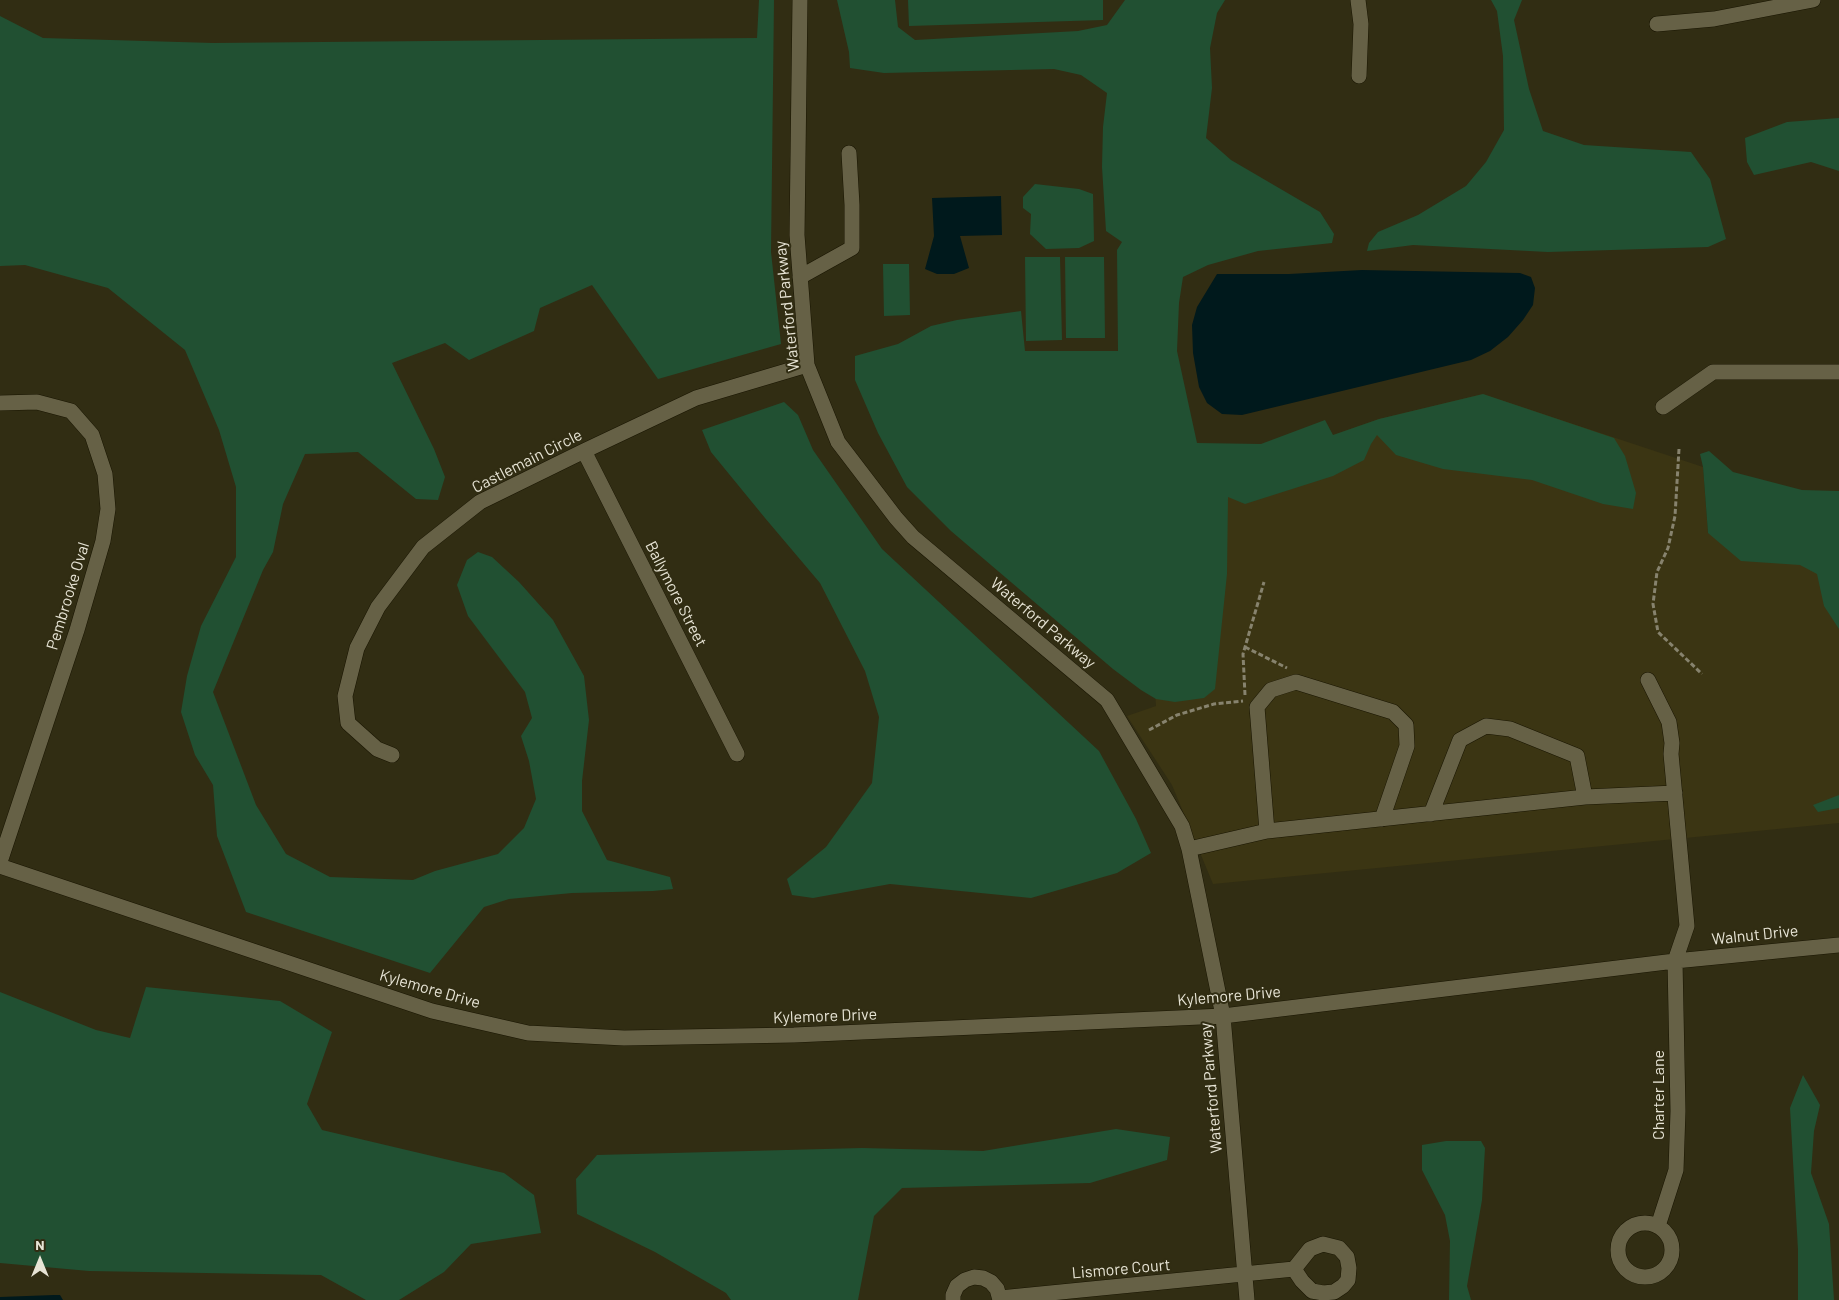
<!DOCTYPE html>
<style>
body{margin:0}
#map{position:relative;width:1839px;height:1300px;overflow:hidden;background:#312d13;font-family:Barlow,sans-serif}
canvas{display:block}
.north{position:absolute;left:15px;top:1235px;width:50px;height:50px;-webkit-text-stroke:4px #312d13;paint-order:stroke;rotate:0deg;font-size:14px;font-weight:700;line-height:20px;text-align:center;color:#e7e4d5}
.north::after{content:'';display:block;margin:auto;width:18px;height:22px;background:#e7e4d5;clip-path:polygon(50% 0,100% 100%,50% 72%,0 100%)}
</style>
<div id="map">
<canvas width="1839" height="1300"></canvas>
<div class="north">N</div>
</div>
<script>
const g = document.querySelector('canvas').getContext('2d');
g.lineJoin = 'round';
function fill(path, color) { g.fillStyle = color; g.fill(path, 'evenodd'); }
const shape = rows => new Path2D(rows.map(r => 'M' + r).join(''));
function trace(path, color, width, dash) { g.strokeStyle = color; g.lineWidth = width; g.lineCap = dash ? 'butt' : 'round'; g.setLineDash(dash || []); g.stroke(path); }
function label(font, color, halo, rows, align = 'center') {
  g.font = font + ' Barlow,sans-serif'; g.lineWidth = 4; g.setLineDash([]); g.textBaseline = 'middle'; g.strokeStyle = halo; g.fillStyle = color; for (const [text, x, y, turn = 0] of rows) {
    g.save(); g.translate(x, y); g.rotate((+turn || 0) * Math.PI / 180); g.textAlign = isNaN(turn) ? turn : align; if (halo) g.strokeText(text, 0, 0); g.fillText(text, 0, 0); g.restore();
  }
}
fill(shape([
 [1483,394,1703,467,1708,533,1839,567,1839,823,1213,884,1172,785,1127,716,1156,706,1143,502,1379,419]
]), '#3b3513');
fill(shape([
 [759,0,774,0,771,252,781,344,658,379,592,285,540,308,534,331,469,360,445,343,392,363,434,449,445,477,438,500,416,499,358,452,305,454,283,504,273,552,263,570,213,692,256,805,286,854,330,877,413,880,435,871,498,854,524,828,536,799,529,761,521,736,532,718,525,692,468,616,457,585,467,560,478,552,492,557,519,582,553,620,584,676,589,720,582,781,582,811,607,860,670,877,673,889,653,891,572,893,509,899,484,907,430,973,246,912,217,836,213,785,195,755,181,712,187,676,201,626,236,557,236,487,219,430,185,350,108,288,25,265,0,266,0,16,43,38,213,43,757,38],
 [837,0,895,0,898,27,915,40,1078,31,1107,25,1125,0,1225,0,1217,13,1210,48,1212,88,1206,138,1231,160,1320,212,1334,234,1332,243,1258,251,1208,265,1183,277,1179,303,1177,351,1197,443,1261,444,1325,420,1333,435,1379,419,1483,394,1614,438,1625,456,1636,493,1633,509,1603,504,1532,480,1443,469,1396,455,1377,435,1371,444,1364,460,1333,476,1245,504,1228,497,1227,574,1215,689,1204,698,1175,702,1156,699,1141,690,1113,669,951,531,907,487,878,433,855,380,855,356,898,344,931,326,957,320,1021,311,1025,351,1118,351,1117,250,1122,242,1106,231,1102,167,1103,127,1107,93,1081,75,1054,69,884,73,850,68,849,52],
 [908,0,1103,0,1103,20,909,26],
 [1491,0,1522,0,1514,20,1529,89,1543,131,1584,145,1691,152,1710,179,1726,239,1708,247,1548,252,1413,245,1367,251,1369,243,1378,232,1418,215,1466,186,1486,162,1504,130,1503,56,1497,11],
 [1839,118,1839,171,1811,162,1754,175,1747,162,1745,138,1787,122],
 [1035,184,1079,189,1093,194,1094,241,1079,248,1046,249,1030,234,1031,214,1023,208,1023,197],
 [1025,257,1060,257,1062,340,1026,341],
 [1065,257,1104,257,1105,338,1066,338],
 [883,264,909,264,910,315,884,316],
 [784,402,798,415,813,450,882,549,1099,751,1136,819,1151,853,1117,873,1031,898,890,884,813,898,792,895,787,879,826,847,872,783,879,717,865,671,820,583,765,518,711,452,702,430],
 [1709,451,1733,472,1802,490,1839,491,1839,629,1824,606,1817,574,1800,565,1741,561,1708,533,1703,467,1700,454],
 [1839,795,1839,808,1818,812,1813,805],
 [146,987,280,1001,332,1032,307,1104,322,1130,504,1173,534,1195,541,1233,471,1244,444,1272,399,1300,366,1300,321,1275,89,1271,0,1263,0,992,96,1030,130,1038],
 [1803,1075,1820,1105,1814,1131,1811,1173,1829,1224,1834,1300,1798,1300,1798,1250,1790,1108],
 [1116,1129,1170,1137,1167,1160,1090,1183,902,1188,874,1216,858,1300,731,1300,726,1293,655,1252,577,1214,576,1179,597,1155,862,1148,983,1151],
 [1446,1141,1481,1141,1485,1148,1482,1200,1467,1286,1471,1300,1449,1300,1450,1241,1445,1215,1422,1170,1422,1145]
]), '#215032');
fill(shape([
 [1001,196,1002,235,960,236,969,268,954,274,937,274,925,269,934,236,932,198],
 [1362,270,1520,273,1531,277,1535,288,1533,305,1523,320,1508,337,1490,351,1471,360,1242,415,1222,414,1207,403,1199,387,1193,353,1192,325,1197,307,1217,274,1289,274],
 [54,1295,60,1295,63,1300,0,1300,0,1297]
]), '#00191c');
const minor = shape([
 [800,0,797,235,807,365,838,442,896,518,913,537,1107,700,1182,826,1189,849,1223,1016,1247,1300],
 [1358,0,1361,24,1359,76],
 [1657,24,1714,19,1813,0],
 [800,277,852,248,852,205,849,153],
 [0,403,37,402,71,411,92,435,105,474,108,509,103,541,77,630,0,862],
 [1663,407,1713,372,1839,372],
 [584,451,737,754],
 [1648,680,1669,722,1672,743,1671,754,1687,926,1675,961,1678,1111,1676,1170,1658,1226],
 [392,755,377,749,348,723,345,696,357,648,378,607,423,547,480,502,584,451,696,398,807,365],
 [1431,814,1460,740,1486,726,1510,729,1577,756,1585,797],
 [1267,831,1257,707,1271,690,1296,682,1393,712,1406,725,1407,746,1382,819],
 [1189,849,1267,831,1585,797,1675,793],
 [0,866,432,1011,528,1033,624,1038,794,1035,1223,1016,1675,961,1839,945],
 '1618 1250a27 27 0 1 1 54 0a27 27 0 1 1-54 0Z',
 [1000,1298,1294,1269,1310,1249,1323,1244,1339,1248,1347,1257,1349,1268,1348,1280,1343,1286,1334,1292,1323,1293,1312,1291,1302,1281,1294,1269],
 [953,1300,953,1295,957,1286,965,1280,974,1277,983,1278,991,1282,997,1289,1000,1300]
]);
trace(minor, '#191500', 16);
trace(shape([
 [1679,449,1675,516,1668,548,1657,572,1653,604,1658,632,1702,674],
 [1245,647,1287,668],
 [1245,695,1243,654,1264,582],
 [1149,730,1177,715,1214,704,1243,701]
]), '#87836e', 3, [5, 2.5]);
trace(minor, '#666146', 15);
label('16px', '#e7e4d5', '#312d13', [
 ["Waterford Parkway",787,306,-96],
 ["Castlemain Circle",527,461,-27],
 ["Ballymore Street",676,594,63],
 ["Pembrooke Oval",68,596,-73],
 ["Waterford Parkway",1043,623,40],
 ["Walnut Drive",1755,935,-6],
 ["Kylemore Drive",430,989,16],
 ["Kylemore Drive",1229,996,-5],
 ["Kylemore Drive",825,1016,-2],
 ["Waterford Parkway",1211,1088,-95],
 ["Charter Lane",1659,1095,-90],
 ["Lismore Court",1121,1269,-5]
]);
</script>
